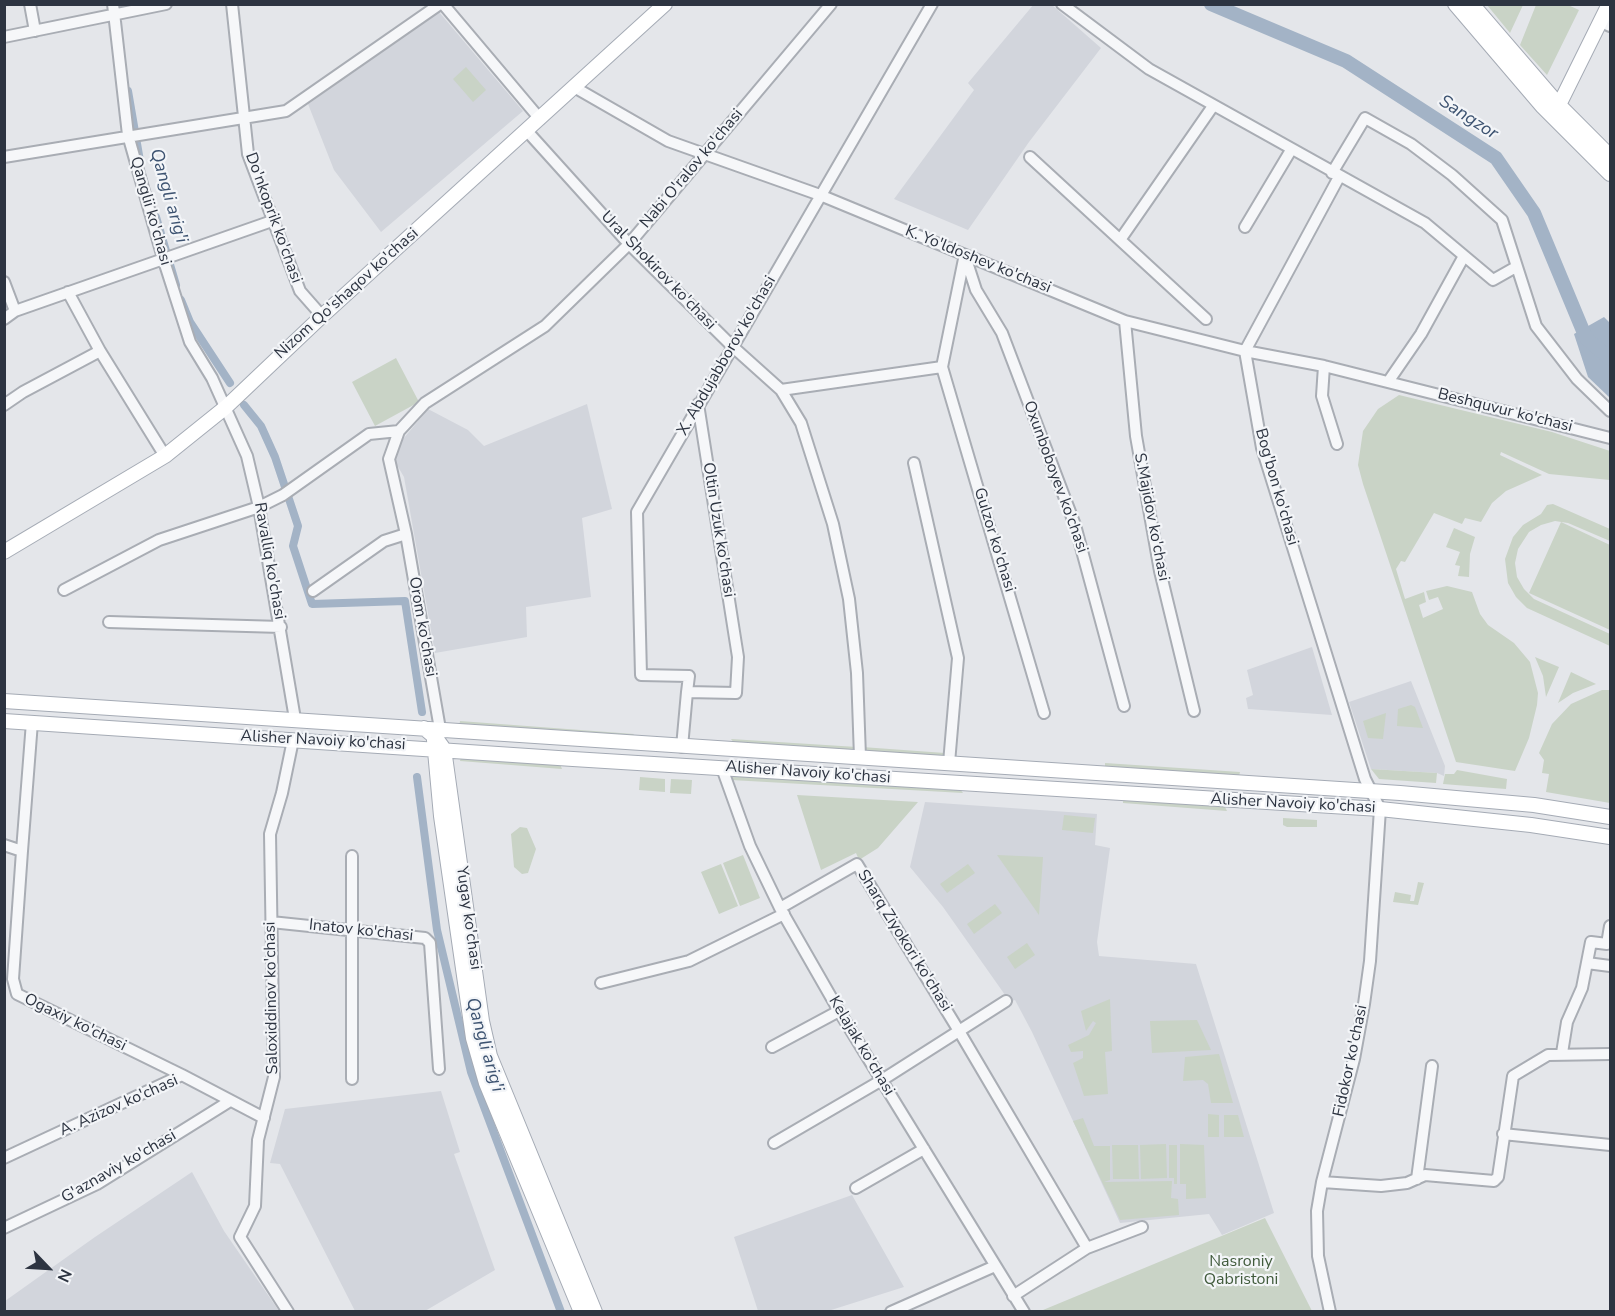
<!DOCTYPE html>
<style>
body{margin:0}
#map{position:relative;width:1615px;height:1316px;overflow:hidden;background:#e4e6ea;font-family:"Nunito Sans",sans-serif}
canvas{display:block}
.frame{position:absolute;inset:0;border:6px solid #2d3441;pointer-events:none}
.north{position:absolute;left:18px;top:1238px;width:60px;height:60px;-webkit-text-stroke:4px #f3f5f8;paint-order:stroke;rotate:115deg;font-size:16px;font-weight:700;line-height:24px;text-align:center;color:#2d3441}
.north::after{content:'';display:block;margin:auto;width:21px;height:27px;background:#2d3441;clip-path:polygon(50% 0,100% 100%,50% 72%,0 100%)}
</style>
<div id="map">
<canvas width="1615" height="1316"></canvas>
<div class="frame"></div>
<div class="north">N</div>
</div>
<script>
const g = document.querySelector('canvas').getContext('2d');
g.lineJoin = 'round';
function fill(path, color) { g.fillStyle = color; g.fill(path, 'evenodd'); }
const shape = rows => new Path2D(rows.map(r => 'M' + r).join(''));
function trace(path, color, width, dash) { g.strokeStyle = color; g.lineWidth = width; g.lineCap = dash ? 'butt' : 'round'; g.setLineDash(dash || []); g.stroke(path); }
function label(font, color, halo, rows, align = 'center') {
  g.font = font + ' "Nunito Sans",sans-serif'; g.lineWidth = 4.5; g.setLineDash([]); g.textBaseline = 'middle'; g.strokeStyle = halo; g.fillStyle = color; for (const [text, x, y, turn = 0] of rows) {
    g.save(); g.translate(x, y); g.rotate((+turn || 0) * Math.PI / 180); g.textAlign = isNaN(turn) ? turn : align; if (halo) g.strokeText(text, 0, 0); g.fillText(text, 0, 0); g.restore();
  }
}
fill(shape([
 [1034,4,1052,5,1101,48,1029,142,968,230,894,199,974,90,968,83],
 [439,12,523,111,381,232,334,170,308,104],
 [587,404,612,509,582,518,591,597,526,607,527,637,435,653,404,477,394,460,398,453,394,450,428,409,468,430,484,446],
 [1312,647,1332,715,1248,709,1246,698,1253,695,1247,670],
 [1411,681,1445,766,1444,776,1437,773,1371,769,1349,702],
 [925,802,1097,814,1095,845,1110,848,1097,942,1099,956,1196,964,1274,1213,1222,1235,1209,1214,1120,1223,1032,1032,1015,1000,1010,1002,943,907,910,867],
 [441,1091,460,1152,454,1154,495,1270,425,1311,355,1311,280,1164,270,1163,285,1109],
 [192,1172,224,1231,279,1311,5,1311,5,1301,95,1237],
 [852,1195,904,1287,828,1311,758,1311,734,1237]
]), '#d2d5dc');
fill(shape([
 [1487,5,1523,5,1510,33],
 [1536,5,1568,5,1579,10,1547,75,1520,45],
 [466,67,486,90,473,102,453,79],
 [396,358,419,402,375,426,352,382],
 [1399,395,1552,432,1610,451,1610,480,1549,474,1501,452,1500,455,1542,475,1506,491,1492,503,1481,522,1465,518,1462,524,1434,513,1405,562,1401,561,1396,569,1405,599,1424,592,1426,602,1419,605,1423,618,1443,609,1438,597,1429,600,1426,591,1447,586,1472,592,1480,614,1488,625,1514,643,1530,662,1538,693,1537,705,1529,738,1515,771,1456,762,1363,484,1358,465,1363,431,1378,409],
 [1553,504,1610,529,1610,541,1568,523,1555,521,1541,525,1529,532,1518,549,1515,563,1517,577,1524,589,1534,599,1610,634,1610,646,1527,608,1516,597,1508,583,1505,559,1513,537,1523,525,1541,514,1547,505],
 [1561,522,1610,545,1610,630,1529,593],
 [1454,528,1475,537,1470,554,1469,577,1458,576,1460,566,1455,565,1460,552,1446,547],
 [1535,657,1559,667,1546,697,1543,676],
 [1571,672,1596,684,1573,693,1558,703],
 [1602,690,1610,690,1610,803,1546,792,1549,774,1542,773,1544,760,1539,753,1552,724,1571,704],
 [1411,705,1415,707,1423,728,1397,726,1398,709],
 [1386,713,1383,739,1368,738,1363,721],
 [460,721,634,734,632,737,459,726],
 [731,739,857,747,857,751,734,743],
 [862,747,945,753,941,757,862,752],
 [461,757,560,764,562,769,460,761],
 [1105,763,1240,772,1239,776,1105,766],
 [1371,769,1437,773,1436,783,1379,779],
 [1457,770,1507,779,1506,789,1443,784,1445,774,1454,774],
 [733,776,960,789,963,793,731,780],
 [640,777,665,779,665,792,639,790],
 [671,779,692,780,691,794,670,793],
 [797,795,918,802,878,848,859,860,856,853,821,870],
 [1123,800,1225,807,1227,811,1123,803],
 [1064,815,1095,818,1093,833,1062,830],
 [1283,818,1317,820,1317,827,1287,827,1283,825],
 [520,827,527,828,536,849,528,873,522,874,514,867,511,834],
 [743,855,760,898,740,906,723,863],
 [997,855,1043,857,1039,915],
 [721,864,738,906,719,914,701,872],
 [968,864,975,873,947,893,940,884],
 [1418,882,1424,883,1418,905,1393,902,1395,892,1411,895,1410,901,1414,901],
 [995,904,1002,913,974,934,967,924],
 [1027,943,1035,955,1015,969,1007,957],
 [1110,999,1112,1051,1105,1052,1108,1094,1084,1096,1073,1063,1083,1058,1083,1051,1071,1052,1068,1045,1089,1035,1096,1023,1093,1021,1086,1031,1081,1011],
 [1197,1020,1211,1050,1152,1053,1150,1021],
 [1219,1054,1233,1103,1211,1103,1208,1084,1203,1080,1183,1081,1185,1057],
 [1208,1114,1219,1115,1219,1137,1208,1137],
 [1224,1115,1238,1115,1244,1137,1224,1137],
 [1083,1118,1094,1146,1110,1146,1110,1180,1104,1182,1172,1181,1171,1198,1178,1199,1179,1215,1120,1220,1073,1121],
 [1166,1144,1167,1178,1141,1179,1140,1145],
 [1180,1144,1204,1145,1206,1198,1186,1199,1186,1184,1180,1184],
 [1112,1145,1138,1145,1139,1179,1113,1179],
 [1169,1145,1177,1145,1177,1184,1174,1184,1174,1178,1169,1178],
 [1265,1218,1312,1311,1039,1311,1043,1310]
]), '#c9d3c6');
fill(shape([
 [1604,317,1610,323,1610,398,1588,377,1574,334]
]), '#a3b3c6');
trace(shape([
 [128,91,140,161],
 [156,217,176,285],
 [181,300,190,322,230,383],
 [244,405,261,426,275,457,298,526,293,546,312,604,405,601,422,712],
 [417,777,437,930,471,1072,561,1312]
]), '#a3b3c6', 8);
trace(shape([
 [1211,4,1346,61,1496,158,1534,213,1586,338,1610,359]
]), '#a3b3c6', 14);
const minor = shape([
 [30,4,35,31],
 [113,4,128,135,163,258,190,342,212,378,247,456,259,507,295,719],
 [232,4,248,154,300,291,322,316],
 [443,4,540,119],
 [1062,4,1149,69,1425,223,1493,280,1516,267],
 [1601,22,1610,26],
 [4,37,166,4],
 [574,87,668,141,820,195,1125,321,1245,351,1324,366,1610,438],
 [527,131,629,244,732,346,781,390,801,423,833,524,849,599,857,673,860,757],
 [4,157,286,111,440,4],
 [1030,157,1206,319],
 [1332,173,1365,118,1411,144,1452,175,1502,220,1536,326,1577,379,1610,411],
 [1245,227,1291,150],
 [1120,240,1213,106],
 [965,256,976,290,1002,333,1075,525,1124,706],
 [964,259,942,367,1044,713],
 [4,282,15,311],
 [68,292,100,351,165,456],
 [4,319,15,311,272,221],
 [1125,321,1136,436,1160,571,1194,711],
 [1324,366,1322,396,1337,444],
 [1388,382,1421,334,1464,256],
 [781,390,942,367],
 [4,405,23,392,100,351],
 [914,463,958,658,949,763],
 [64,590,159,540,259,507,283,495,369,434,399,431],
 [313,591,384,541,406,534],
 [109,622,281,627],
 [687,692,689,676,641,675,637,512,932,4],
 [440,729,406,534,389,459,399,431,425,403,545,326,629,244,831,4],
 [682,747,687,692,736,693,738,657,698,404],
 [722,768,750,846,780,908,839,1011,1024,1312],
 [4,845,22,851,13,979,17,994,182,1075],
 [22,851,32,722],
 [780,908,857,864,959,1031,1087,1248],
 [271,922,425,938,430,943,439,1069],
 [1587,963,1610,966],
 [601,983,689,961,784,914],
 [772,1047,839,1011],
 [1562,1053,1567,1022,1582,988,1591,942,1607,944,1610,926],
 [352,1079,352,856],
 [1503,1134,1610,1145],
 [774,1143,882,1080,1006,1001],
 [4,1158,182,1075,264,1118],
 [1417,1179,1432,1066],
 [1322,1182,1381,1186,1407,1183,1425,1175,1494,1181,1498,1177,1513,1076,1548,1055,1610,1054],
 [856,1188,924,1149],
 [4,1228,97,1184,230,1101],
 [1013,1296,1087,1248,1142,1227],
 [288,1312,240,1237,255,1206,258,1140,274,1077,270,834,282,793,293,740],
 [891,1312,995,1266],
 [1330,1312,1318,1256,1317,1211,1322,1182,1354,1059,1364,1004,1370,961,1380,809,1365,779,1262,448,1245,351,1339,177]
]);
const major = shape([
 [1455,4,1542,106,1610,174],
 [1472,4,1559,105,1610,156],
 [1559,105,1609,4],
 [4,552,165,456,226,407,322,316,665,4],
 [4,701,1400,793,1534,805,1610,817],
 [4,721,573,759,1380,809,1531,825,1610,837],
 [424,728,436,738,444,749,482,1021,490,1056,595,1312],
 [434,740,441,816,473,1038,486,1083,581,1312]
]);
trace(minor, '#a9adb4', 14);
trace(major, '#a5abb5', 16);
trace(minor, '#f6f7f9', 10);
trace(major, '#fff', 14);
label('16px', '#2d3441', '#f3f5f8', [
 ["Nabi O'ralov ko'chasi",692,169,-50],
 ["Qanglii ko'chasi",150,211,74],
 ["Do'nkoprik ko'chasi",273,218,70],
 ["K. Yo'ldoshev ko'chasi",978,260,22],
 ["Ural Shokirov ko'chasi",658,271,46],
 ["Nizom Qo'shaqov ko'chasi",347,294,-42],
 ["X. Abdujabborov ko'chasi",727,356,-60],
 ["Beshquvur ko'chasi",1505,411,14],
 ["Oxunboboyev ko'chasi",1055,477,70],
 ["Bog'bon ko'chasi",1276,487,74],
 ["S.Majidov ko'chasi",1151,517,79],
 ["Oltin Uzuk ko'chasi",718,530,81],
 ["Gulzor ko'chasi",994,540,73],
 ["Ravalliq ko'chasi",269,561,80],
 ["Orom ko'chasi",422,627,80],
 ["Alisher Navoiy ko'chasi",323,741,3],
 ["Alisher Navoiy ko'chasi",808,773,4],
 ["Alisher Navoiy ko'chasi",1293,804,3],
 ["Yugay ko'chasi",468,918,82],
 ["Inatov ko'chasi",361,931,6],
 ["Sharq Ziyokori ko'chasi",904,941,58],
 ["Saloxiddinov ko'chasi",272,998,-91],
 ["Ogaxiy ko'chasi",75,1023,26],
 ["Kelajak ko'chasi",861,1046,59],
 ["Fidokor ko'chasi",1351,1061,-78],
 ["A. Azizov ko'chasi",119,1106,-24],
 ["G'aznaviy ko'chasi",119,1167,-30]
]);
label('16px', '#415b3c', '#f3f5f8', [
 ["Nasroniy",1241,1262],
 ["Qabristoni",1241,1280]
]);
label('italic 18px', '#3c5270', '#f3f5f8', [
 ["Sangzor",1468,118,33],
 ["Qangli arig'i",168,196,74],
 ["Qangli arig'i",484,1045,74]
]);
</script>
